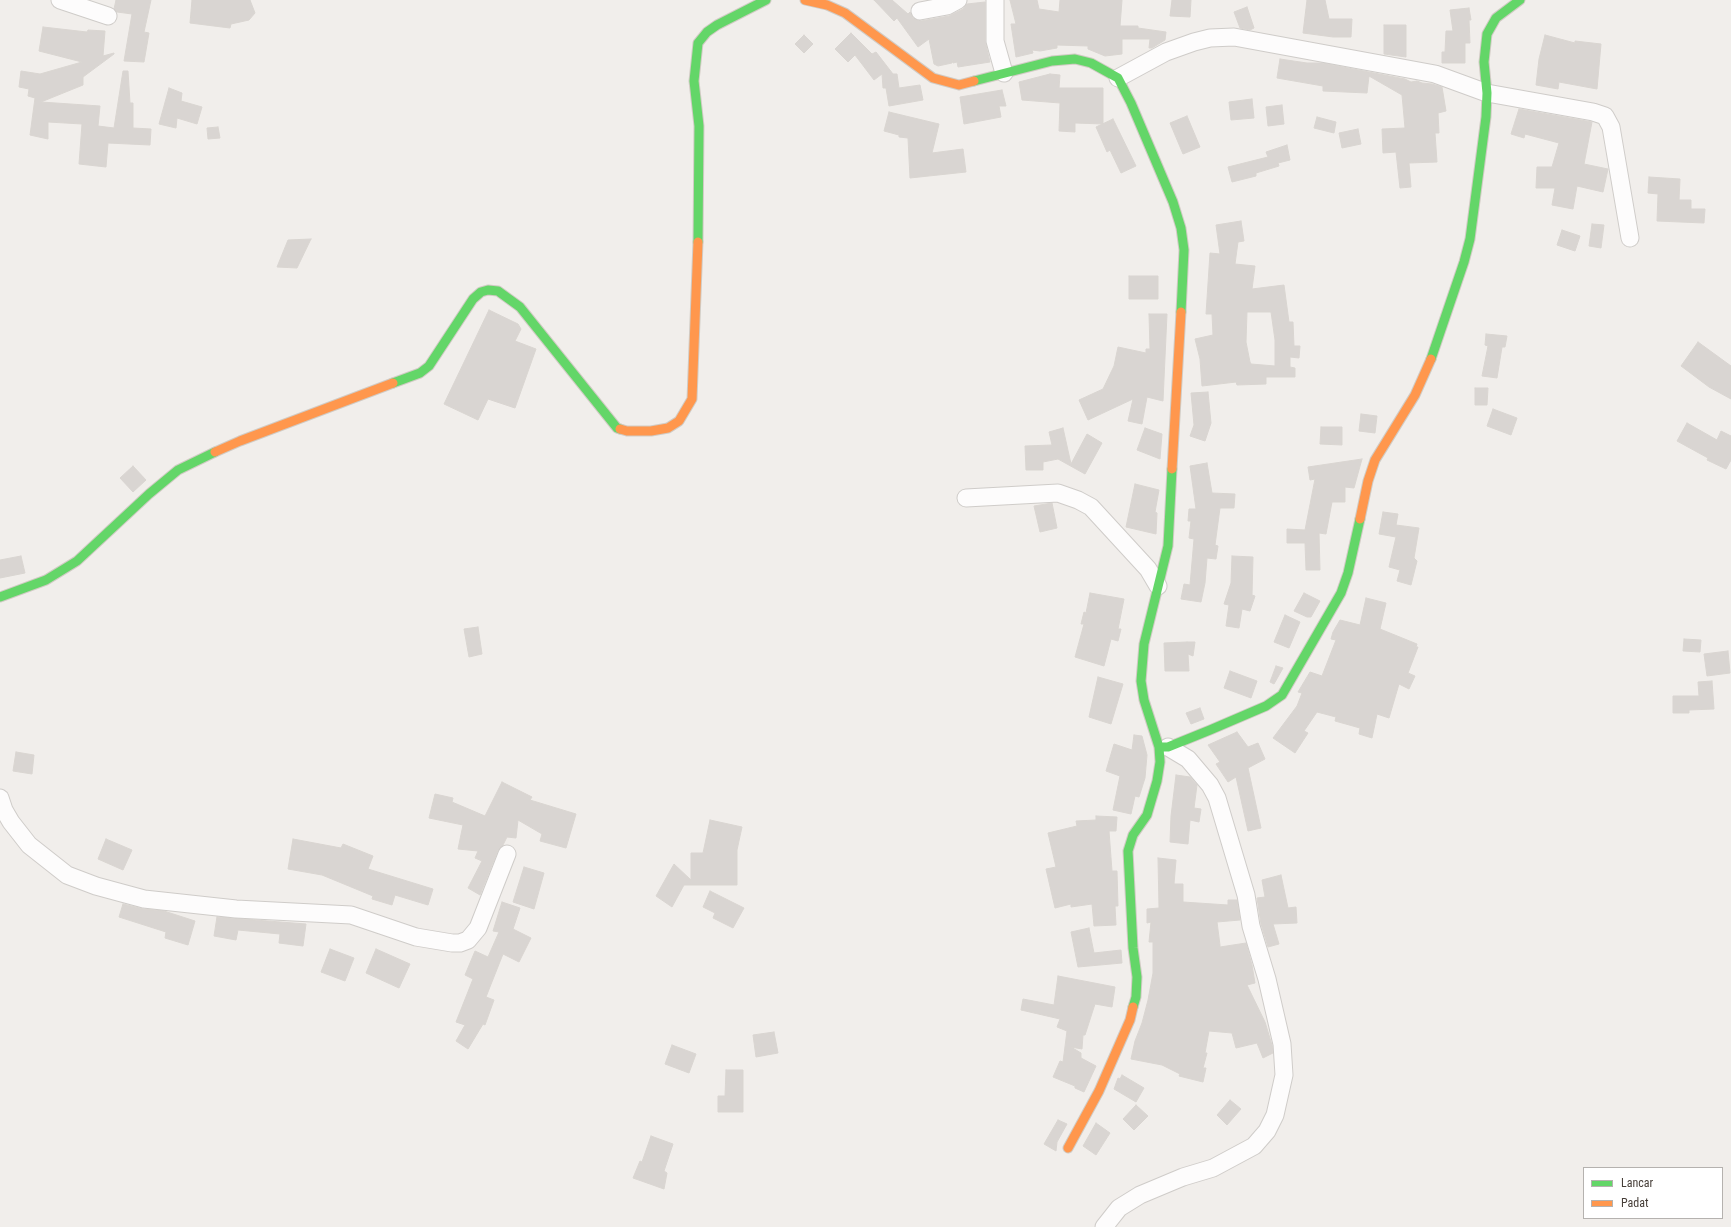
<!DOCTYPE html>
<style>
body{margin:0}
#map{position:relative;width:1731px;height:1227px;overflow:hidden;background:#f1eeeb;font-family:"Roboto Condensed",sans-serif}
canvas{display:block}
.legend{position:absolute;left:1583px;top:1167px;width:140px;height:52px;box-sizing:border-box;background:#fff;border:1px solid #b5b2af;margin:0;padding:5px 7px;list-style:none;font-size:12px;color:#463e38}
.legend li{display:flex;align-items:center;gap:8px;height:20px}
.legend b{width:20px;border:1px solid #b5b2af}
</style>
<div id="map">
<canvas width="1731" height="1227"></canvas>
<ul class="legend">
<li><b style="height:5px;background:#63d668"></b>Lancar</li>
<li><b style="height:5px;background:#ff974d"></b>Padat</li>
</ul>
</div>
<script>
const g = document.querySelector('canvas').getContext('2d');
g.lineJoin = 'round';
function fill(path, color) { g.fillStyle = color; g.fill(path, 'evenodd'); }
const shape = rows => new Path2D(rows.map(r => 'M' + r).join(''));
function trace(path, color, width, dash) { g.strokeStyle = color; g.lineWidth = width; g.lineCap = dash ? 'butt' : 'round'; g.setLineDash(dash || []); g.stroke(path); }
const building = shape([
 [116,0,151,0,144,32,149,33,144,62,124,61,132,14,117,12,114,9,116,0],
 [192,0,250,0,255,13,249,20,231,24,230,28,190,23,192,0],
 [874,0,892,0,908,14,910,12,913,18,921,21,949,16,963,9,967,4,985,2,985,41,990,62,958,67,957,62,953,63,953,60,952,63,938,66,934,64,929,39,918,47,897,18,894,21,874,0],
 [1010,0,1037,0,1039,9,1059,12,1060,0,1122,0,1120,26,1138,26,1138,28,1166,32,1165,40,1152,48,1149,48,1150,39,1122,39,1122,54,1105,56,1088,49,1088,46,1057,45,1057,48,1040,51,1032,50,1033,53,1016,57,1011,24,1016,24,1010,0],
 [1172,0,1191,0,1190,17,1170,16,1172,0],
 [1307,0,1325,0,1329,19,1352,19,1351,37,1333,37,1303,33,1307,0],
 [1247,7,1254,28,1250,30,1240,28,1234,12,1247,7],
 [1469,8,1471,20,1469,20,1470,43,1465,43,1465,63,1442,63,1442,52,1445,52,1446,31,1453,31,1450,10,1469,8],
 [1384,25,1406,25,1406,57,1384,54,1384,25],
 [43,27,87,32,88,30,105,31,103,56,114,53,114,54,83,77,83,85,41,102,100,106,98,126,114,128,123,71,128,71,130,103,133,103,133,128,151,129,150,145,108,143,106,167,79,164,82,124,48,122,48,139,30,135,35,98,28,96,29,89,19,87,21,71,40,74,82,62,39,51,43,27],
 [851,33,872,54,876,52,893,74,897,74,899,88,920,85,923,100,889,106,886,88,883,88,882,74,874,80,855,55,848,62,835,49,851,33],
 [804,35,813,44,804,53,795,44,804,35],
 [1545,35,1575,43,1575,41,1601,44,1597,89,1559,82,1558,89,1536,85,1539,59,1545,35],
 [1280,59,1307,63,1322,63,1405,79,1411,82,1417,81,1422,83,1432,84,1442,87,1446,111,1438,113,1439,133,1435,133,1437,162,1409,163,1411,187,1400,188,1396,152,1383,153,1382,129,1405,128,1402,95,1369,76,1367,93,1323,91,1323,86,1277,78,1280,59],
 [1050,74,1060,75,1059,88,1103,88,1103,124,1075,123,1075,132,1059,131,1060,103,1022,100,1019,82,1050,74],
 [169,88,182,93,181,101,202,107,197,124,177,118,176,128,159,124,169,88],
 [1002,90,1006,106,999,106,1001,117,964,124,960,97,1002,90],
 [1252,99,1254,118,1231,120,1229,102,1252,99],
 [1282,105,1284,124,1268,126,1266,107,1282,105],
 [1519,109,1592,122,1584,164,1608,169,1603,192,1577,186,1573,209,1552,205,1555,188,1536,188,1537,167,1552,167,1559,143,1525,134,1524,138,1511,134,1519,109],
 [889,112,939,124,932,153,963,149,966,172,910,178,908,138,899,137,899,135,884,131,889,112],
 [1187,116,1200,147,1183,154,1170,123,1187,116],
 [1317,117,1336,122,1334,133,1314,128,1317,117],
 [1113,119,1136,166,1121,173,1110,150,1107,152,1096,127,1113,119],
 [218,127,220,138,208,139,207,128,218,127],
 [1358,129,1361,144,1342,148,1339,133,1358,129],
 [1287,145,1290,160,1278,163,1279,166,1256,173,1256,176,1232,182,1228,167,1268,157,1266,152,1287,145],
 [1649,177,1680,179,1679,200,1691,200,1691,209,1705,209,1704,223,1657,221,1658,194,1648,193,1649,177],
 [1241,221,1244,241,1238,242,1235,264,1255,266,1252,289,1284,285,1289,322,1293,322,1294,346,1300,346,1299,358,1290,357,1290,367,1295,368,1295,377,1266,377,1266,384,1237,385,1236,382,1202,386,1200,359,1195,339,1213,335,1212,314,1206,314,1210,253,1220,254,1216,225,1241,221],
 [1247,312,1271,312,1275,340,1275,366,1251,364,1250,362,1246,342,1247,312],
 [1592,224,1604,225,1601,248,1589,246,1592,224],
 [1562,230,1580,236,1575,251,1557,245,1562,230],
 [311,239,297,268,277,267,288,240,311,239],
 [1129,276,1158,276,1158,299,1129,299,1129,276],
 [489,310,518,324,521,329,515,341,536,349,515,408,488,399,478,420,444,404,489,310],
 [1149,314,1167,314,1163,401,1147,397,1142,424,1128,421,1133,399,1088,420,1079,400,1103,389,1114,366,1118,347,1146,353,1146,349,1150,349,1149,314],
 [1486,334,1507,336,1505,347,1502,347,1497,378,1482,376,1488,346,1485,345,1486,334],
 [1698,342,1731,366,1731,399,1709,387,1681,366,1698,342],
 [1475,388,1488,388,1487,405,1475,405,1475,388],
 [1208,392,1211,423,1205,441,1190,436,1194,425,1191,393,1208,392],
 [1493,409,1517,418,1511,435,1487,426,1493,409],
 [1361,414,1377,416,1375,433,1359,431,1361,414],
 [1687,423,1717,440,1721,431,1731,436,1731,460,1726,469,1707,460,1708,458,1677,441,1687,423],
 [1321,427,1342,427,1342,445,1320,444,1321,427],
 [1063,428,1071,464,1087,434,1102,443,1085,474,1058,459,1043,462,1043,470,1026,470,1025,446,1052,445,1049,432,1063,428],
 [1145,428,1162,434,1160,459,1137,450,1145,428],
 [1362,459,1354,488,1345,487,1345,502,1332,502,1326,534,1319,533,1320,570,1306,570,1305,543,1287,543,1287,529,1305,530,1315,479,1310,480,1308,467,1362,459],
 [1207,463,1212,493,1235,494,1234,508,1220,508,1215,545,1218,546,1216,559,1207,558,1205,583,1201,602,1181,599,1184,584,1190,585,1194,539,1189,538,1191,521,1188,521,1189,509,1196,509,1190,466,1207,463],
 [133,466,146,480,133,492,120,478,133,466],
 [1135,484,1159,490,1155,512,1157,513,1156,534,1126,527,1135,484],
 [1052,503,1057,528,1040,532,1034,506,1052,503],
 [1383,512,1398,514,1396,525,1419,528,1414,558,1417,561,1411,585,1397,581,1400,570,1389,567,1396,537,1379,534,1383,512],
 [21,556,25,573,0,578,0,560,21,556],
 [1232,556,1253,557,1252,595,1255,596,1250,611,1242,609,1239,628,1226,626,1229,605,1224,604,1231,583,1232,556],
 [1090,593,1124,599,1118,629,1121,629,1118,641,1111,639,1104,666,1075,657,1084,624,1081,624,1084,612,1086,613,1090,593],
 [1304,593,1320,601,1311,617,1307,617,1294,611,1304,593],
 [1366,598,1386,603,1380,629,1417,644,1416,647,1418,647,1408,673,1415,676,1409,689,1399,684,1389,718,1377,714,1372,738,1359,734,1360,728,1335,721,1336,717,1317,712,1304,731,1308,733,1295,753,1273,738,1297,706,1302,693,1298,692,1310,672,1322,676,1336,640,1331,639,1333,632,1340,620,1360,625,1366,598],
 [1285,615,1300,622,1289,648,1274,642,1285,615],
 [478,627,482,654,469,657,464,629,478,627],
 [1684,639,1701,640,1700,652,1683,651,1684,639],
 [1187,642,1195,642,1193,656,1188,654,1189,671,1165,671,1164,643,1187,642],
 [1728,651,1730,673,1707,676,1704,654,1728,651],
 [1276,666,1283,668,1274,684,1270,682,1276,666],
 [1230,671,1257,681,1251,698,1224,688,1230,671],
 [1098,677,1123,684,1111,724,1089,717,1098,677],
 [1712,681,1714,709,1689,710,1689,713,1673,713,1673,696,1699,696,1698,682,1712,681],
 [1200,708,1204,719,1191,724,1186,713,1200,708],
 [1237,732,1248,747,1258,743,1265,759,1248,768,1261,828,1248,831,1236,777,1228,782,1216,764,1220,762,1208,745,1237,732],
 [1134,735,1142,736,1147,755,1145,778,1139,797,1135,796,1131,814,1113,810,1120,776,1106,771,1114,744,1132,750,1134,735],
 [16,752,34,755,32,774,13,771,16,752],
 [1176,775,1190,777,1197,785,1194,808,1201,809,1199,822,1190,820,1188,844,1170,842,1171,816,1176,775],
 [502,782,532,797,530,800,576,814,566,848,540,841,542,834,518,820,516,838,507,837,503,845,498,850,480,895,468,888,482,861,475,858,478,851,458,849,463,825,429,818,435,794,453,798,452,802,485,816,502,782],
 [1096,816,1117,817,1116,831,1109,831,1112,871,1117,871,1118,906,1115,906,1116,925,1094,926,1092,904,1071,907,1071,904,1055,908,1046,869,1056,867,1048,833,1077,826,1076,821,1096,820,1096,816],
 [710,820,742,827,737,850,737,885,684,885,672,907,656,896,674,864,691,880,691,853,703,853,710,820],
 [106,839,132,850,123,870,98,859,106,839],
 [293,839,341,848,343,844,373,856,368,869,433,889,428,905,395,895,392,905,372,899,373,896,322,875,288,869,293,839],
 [1158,858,1176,860,1174,884,1183,884,1183,902,1228,905,1228,900,1237,900,1240,920,1217,922,1220,945,1220,947,1246,943,1252,965,1255,983,1247,985,1265,1022,1272,1045,1273,1053,1263,1058,1257,1043,1236,1048,1232,1033,1209,1031,1205,1053,1207,1053,1203,1068,1206,1068,1203,1082,1179,1076,1180,1074,1162,1065,1131,1059,1135,1041,1142,1023,1148,1000,1153,973,1153,942,1149,942,1151,922,1147,923,1147,909,1159,908,1158,858],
 [524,867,544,873,534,909,513,902,524,867],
 [1281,875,1288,908,1296,907,1297,923,1273,924,1279,944,1268,947,1261,924,1257,898,1265,897,1262,880,1281,875],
 [710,891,744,908,733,928,713,918,715,913,703,907,710,891],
 [502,902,520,908,513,929,531,938,519,962,503,954,486,997,494,1000,485,1025,483,1024,468,1049,456,1041,465,1025,456,1022,473,979,465,975,475,951,488,957,499,932,493,931,502,902],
 [123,904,143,909,164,911,195,921,188,945,165,938,166,932,119,917,123,904],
 [217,917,306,924,303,946,279,943,280,934,238,930,236,940,214,936,217,917],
 [1089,928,1094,953,1121,950,1122,963,1078,967,1071,932,1089,928],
 [330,949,354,958,345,981,321,972,330,949],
 [376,949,410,964,399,988,366,973,376,949],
 [1058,976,1115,987,1112,1007,1095,1004,1085,1035,1083,1035,1082,1049,1071,1047,1081,1053,1081,1058,1096,1066,1084,1092,1075,1088,1075,1086,1053,1077,1060,1061,1063,1062,1067,1031,1057,1027,1060,1019,1021,1010,1023,999,1054,1005,1058,976],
 [774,1032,778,1053,756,1057,753,1035,774,1032],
 [672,1045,696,1054,689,1073,665,1064,672,1045],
 [726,1070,743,1070,743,1112,718,1112,718,1096,725,1096,726,1070],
 [1122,1075,1144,1088,1136,1102,1114,1089,1118,1078,1120,1079,1122,1075],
 [1230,1100,1241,1109,1227,1125,1217,1115,1230,1100],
 [1136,1105,1148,1116,1134,1130,1123,1119,1136,1105],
 [1058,1120,1067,1124,1057,1142,1056,1151,1044,1144,1058,1120],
 [1096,1123,1110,1133,1096,1155,1083,1146,1096,1123],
 [651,1136,673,1144,664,1171,667,1173,664,1189,633,1178,640,1161,642,1162,651,1136]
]);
fill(building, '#d9d5d2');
trace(building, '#d9d5d1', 1);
const street = shape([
 [60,0,108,16],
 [995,0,995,41,1004,73],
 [920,11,947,6,958,0],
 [1118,78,1166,52,1194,42,1210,38,1234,37,1435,74,1487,93,1593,112,1605,116,1611,127,1630,238],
 [966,498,1058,493,1078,500,1091,507,1148,569,1158,586],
 [0,798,4,810,11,822,29,845,67,875,96,886,144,899,236,909,351,915,416,937,452,943,460,943,468,940,478,928,507,854],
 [1104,1227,1119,1208,1140,1195,1183,1177,1213,1168,1254,1146,1267,1131,1275,1115,1284,1075,1282,1044,1267,979,1251,926,1246,895,1217,798,1210,785,1188,759,1168,747]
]);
const fast = shape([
 [974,81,1052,61,1075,59,1091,63,1118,78,1131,103,1173,202,1181,228,1184,250,1181,312],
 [698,242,699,126,694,81,698,43,707,32,717,25,766,0],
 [1431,359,1464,262,1470,239,1486,117,1487,93,1484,62,1487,34,1496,18,1520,0],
 [393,383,420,373,429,366,473,299,481,292,488,290,498,291,520,307,617,428,620,429],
 [0,597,46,580,77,561,149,494,178,470,215,452],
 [1159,747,1168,747,1210,730,1266,706,1282,695,1341,593,1348,573,1360,519],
 [1133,1007,1136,997,1137,977,1133,948,1128,851,1133,835,1147,815,1157,781,1160,762,1159,747,1144,700,1141,681,1144,644,1168,546,1172,469]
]);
const slow = shape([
 [805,0,827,5,845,13,933,78,959,85,974,81],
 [620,429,627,431,651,431,668,428,679,421,692,399,698,242],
 [215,452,240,441,393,383],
 [1172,469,1181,312],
 [1360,519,1368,481,1375,460,1415,395,1431,359],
 [1068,1148,1099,1091,1130,1020,1133,1007]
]);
trace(street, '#cfccc9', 19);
trace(fast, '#d1cbc4', 11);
trace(slow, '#d1cbc4', 11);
trace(street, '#fdfcfc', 17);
trace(fast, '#63d668', 9);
trace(slow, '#ff974d', 9);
</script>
